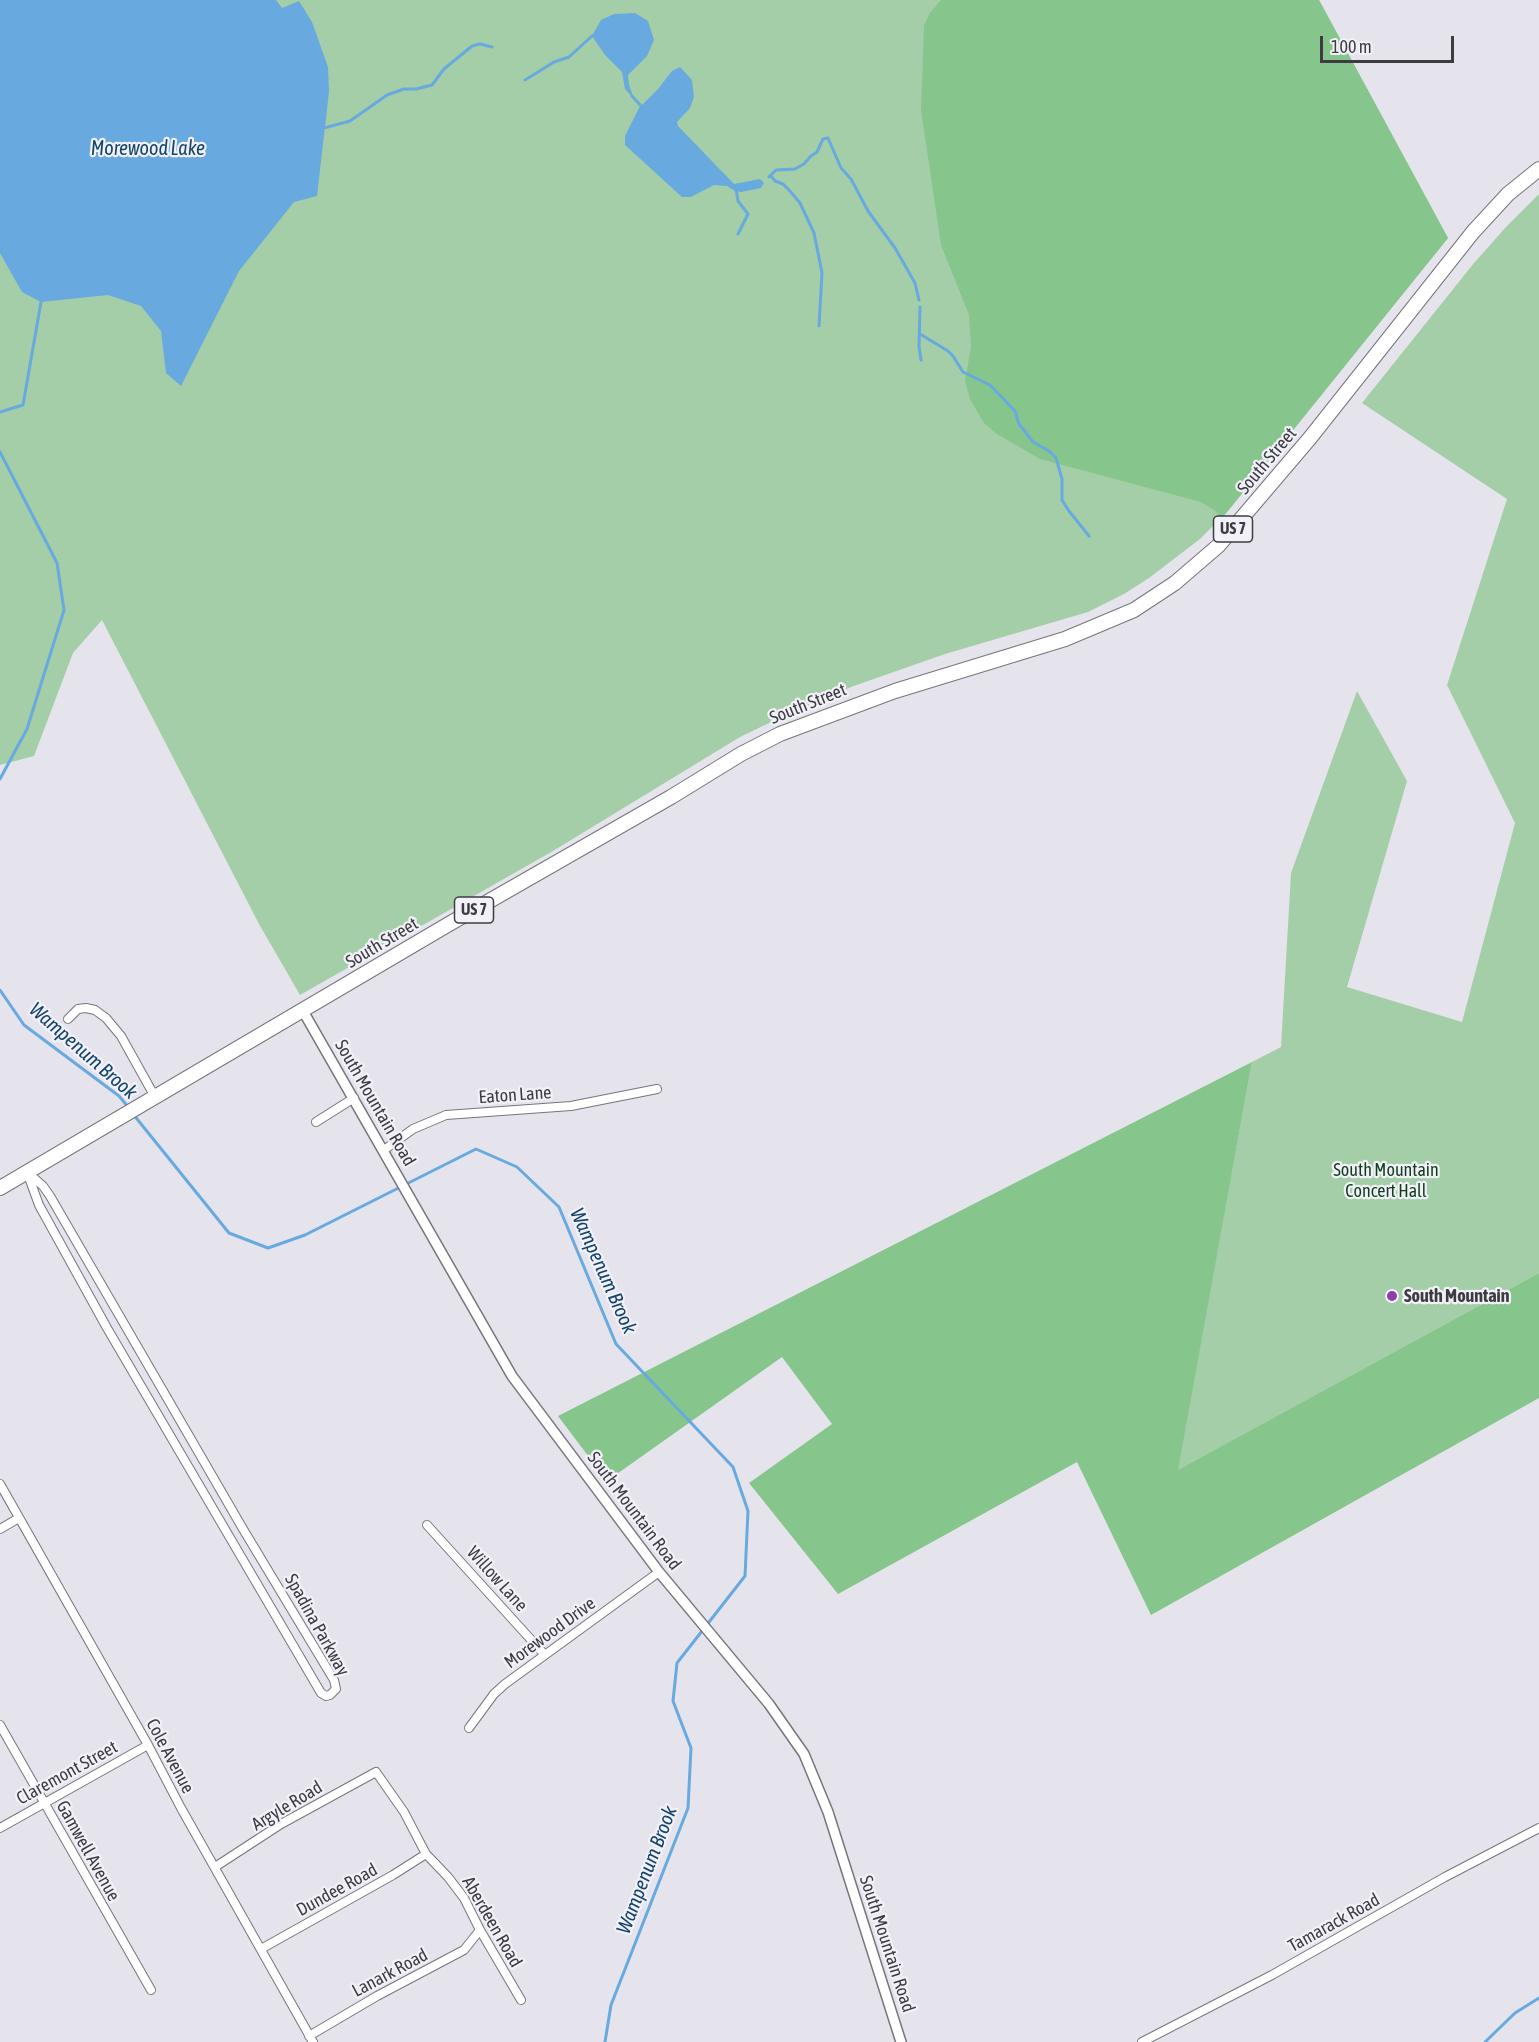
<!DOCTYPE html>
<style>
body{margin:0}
#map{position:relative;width:1539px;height:2042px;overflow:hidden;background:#e5e4ed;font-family:"Asap Condensed",sans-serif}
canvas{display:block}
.scale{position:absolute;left:1320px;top:36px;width:134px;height:27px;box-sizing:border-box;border:3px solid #3d3c40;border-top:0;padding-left:8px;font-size:18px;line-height:21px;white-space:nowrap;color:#3d3c40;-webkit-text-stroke:4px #f2f1fa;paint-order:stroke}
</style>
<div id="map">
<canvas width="1539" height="2042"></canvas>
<div class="scale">100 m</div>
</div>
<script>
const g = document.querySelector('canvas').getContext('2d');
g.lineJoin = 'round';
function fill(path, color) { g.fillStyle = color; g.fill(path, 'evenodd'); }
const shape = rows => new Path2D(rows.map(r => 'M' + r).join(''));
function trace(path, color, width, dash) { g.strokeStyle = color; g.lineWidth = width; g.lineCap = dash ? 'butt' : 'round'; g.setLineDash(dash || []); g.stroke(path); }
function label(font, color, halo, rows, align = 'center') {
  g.font = font + ' "Asap Condensed",sans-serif'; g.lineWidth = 4.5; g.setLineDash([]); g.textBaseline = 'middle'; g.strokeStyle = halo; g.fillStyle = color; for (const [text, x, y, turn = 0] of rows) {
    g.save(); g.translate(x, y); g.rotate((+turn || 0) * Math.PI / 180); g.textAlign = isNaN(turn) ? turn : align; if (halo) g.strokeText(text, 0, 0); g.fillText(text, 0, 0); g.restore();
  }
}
fill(shape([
 [0,0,1319,0,1448,238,1229,510,1200,539,1149,578,1124,594,1088,612,945,654,851,687,794,711,740,737,553,851,300,995,259,924,102,620,73,653,34,756,0,765],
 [1539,194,1539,1273,1177,1471,1252,1062,1281,1047,1291,873,1357,691,1407,781,1347,987,1462,1022,1515,823,1447,685,1507,499,1362,403,1474,263,1506,227]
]), '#a4cea7');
fill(shape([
 [941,0,1319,0,1448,238,1222,518,1214,510,1201,502,1040,459,997,434,984,423,970,399,965,381,971,347,969,315,941,245,921,110,924,25,930,13],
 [1252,1062,1178,1470,1539,1273,1539,1398,1151,1615,1077,1462,838,1594,749,1483,832,1424,782,1357,607,1481,558,1416]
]), '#86c68c');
fill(shape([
 [0,0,276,0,282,8,299,1,312,22,328,67,329,92,317,196,294,202,239,271,181,386,166,373,161,331,141,306,108,295,41,302,22,292,0,253],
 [635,13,648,21,654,40,647,56,628,75,629,85,634,99,625,89,622,72,605,55,592,36,601,20,614,14],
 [680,67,692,80,694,97,690,108,677,122,678,126,734,184,760,179,764,183,761,188,741,192,735,191,727,186,714,185,691,197,682,197,625,145,625,136,639,108,658,89,672,71]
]), '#68a9e0');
trace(shape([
 [525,80,554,62,569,57,592,36,596,35],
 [632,96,642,107],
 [324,128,350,121,387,95,404,89,416,89,432,85,444,69,472,46,480,44,492,47],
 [771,176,775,181,783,184,790,191,800,203,814,233,822,273,819,326],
 [769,177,776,170,795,169,804,164,811,156,817,152,823,139,828,138,841,168,851,179,868,211,895,248,915,283,919,300],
 [736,188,738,201,748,214,738,234],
 [920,307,919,346,921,360],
 [920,334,948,351,953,356,963,372,990,385,1015,411,1019,424,1033,442,1049,451,1056,458,1062,479,1062,500,1069,511,1089,536],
 [0,412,23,405,41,302],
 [0,452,57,563,64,610,27,729,0,779],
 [0,990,24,1025,119,1096,129,1108],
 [133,1114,229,1233,268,1248,305,1235,476,1149,517,1167,559,1207,616,1344,733,1467,748,1511,745,1576,677,1663,673,1701,691,1748,688,1808,611,2005,605,2042],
 [1485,2042,1515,2013,1539,1998]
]), '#68a9e0', 3);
const minor = shape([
 [68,1019,78,1009,86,1008,95,1010,106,1018,121,1036,155,1097],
 [316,1122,354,1098],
 [384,1150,413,1129,446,1115,571,1106,657,1089],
 [27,1172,43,1186,50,1196,243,1529,334,1680,336,1689,330,1695,326,1696,321,1693,107,1328,39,1205,27,1172],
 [0,1484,148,1745,181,1808,313,2042],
 [427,1525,544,1654],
 [0,1529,19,1518],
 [0,1725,151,1990],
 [469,1728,494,1694,505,1684,659,1572],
 [0,1828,148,1745],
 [215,1867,281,1824,376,1772,404,1812,426,1854,448,1877,464,1898,480,1930,521,2000],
 [261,1949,393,1875,426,1854],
 [309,2036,377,1996,464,1950,480,1930],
 [1142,2042,1272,1975,1445,1877,1539,1828]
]);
const tertiary = shape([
 [303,1011,512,1376,659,1572,769,1704,804,1754,828,1812,901,2042]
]);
const trunk = shape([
 [0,1188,449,924,671,797,741,754,780,734,895,691,1065,639,1134,610,1175,583,1218,546,1310,438,1473,232,1508,194,1539,169]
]);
trace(minor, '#76757c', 10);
trace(tertiary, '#76757c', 12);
trace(trunk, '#76757c', 16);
trace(minor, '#fff', 8);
trace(tertiary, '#fff', 9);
trace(trunk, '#fff', 14);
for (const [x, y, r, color] of [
 [1392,1296,6,"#8e3dad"]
]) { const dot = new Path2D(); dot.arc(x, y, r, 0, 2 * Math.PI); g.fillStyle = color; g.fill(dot); trace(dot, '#f2f1fa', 2); }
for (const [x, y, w] of [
 [1233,529,39],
 [474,910,39]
]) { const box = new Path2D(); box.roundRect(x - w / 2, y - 13, w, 26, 4.5); g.fillStyle = '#f2f1fa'; g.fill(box); trace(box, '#3d3c40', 1.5); }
label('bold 16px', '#3d3c40', null, [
 ["US 7",1233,529],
 ["US 7",474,910]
]);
label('18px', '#3d3c40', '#f2f1fa', [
 ["South Street",1267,461,-50],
 ["South Street",808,704,-22],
 ["South Street",382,943,-31],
 ["Eaton Lane",515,1095,-4],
 ["South Mountain Road",375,1103,60],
 ["South Mountain Road",634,1511,53],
 ["Willow Lane",497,1579,48],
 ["Spadina Parkway",317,1625,61],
 ["Morewood Drive",550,1633,-36],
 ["Cole Avenue",170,1756,62],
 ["Claremont Street",67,1773,-29],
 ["Argyle Road",287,1806,-31],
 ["Gamwell Avenue",88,1851,61],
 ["Dundee Road",337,1890,-29],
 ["Aberdeen Road",492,1922,60],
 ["Tamarack Road",1334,1923,-29],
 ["South Mountain Road",887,1944,72],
 ["Lanark Road",390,1973,-28]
]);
label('18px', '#0f3e18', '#f2f1fa', [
 ["South Mountain",1386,1170],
 ["Concert Hall",1386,1191]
]);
label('bold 18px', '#3d3c40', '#f2f1fa', [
 ["South Mountain",1404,1296]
], 'left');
label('italic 20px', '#14456a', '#f2f1fa', [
 ["Morewood Lake",148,149],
 ["Wampenum Brook",83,1051,41],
 ["Wampenum Brook",603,1271,66],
 ["Wampenum Brook",647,1870,-69]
]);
</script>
